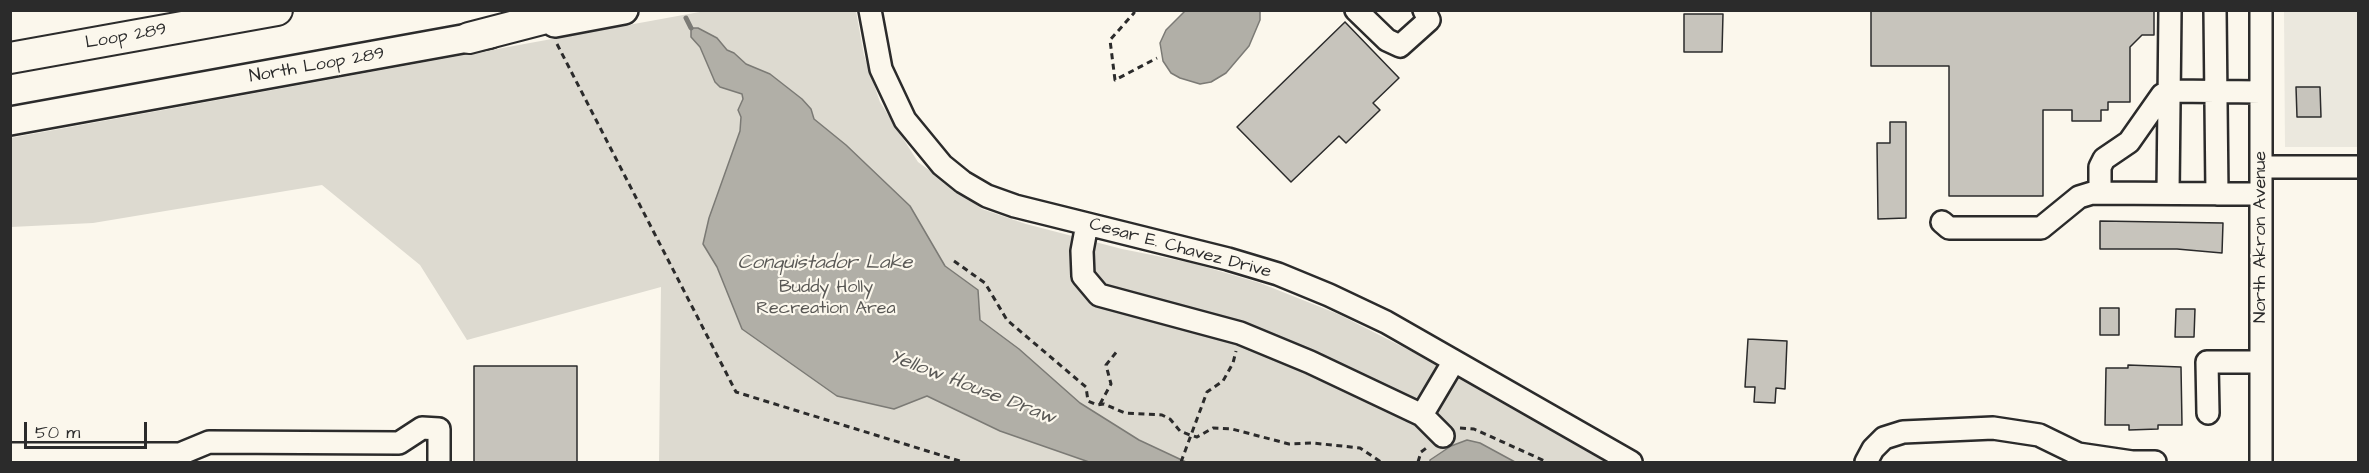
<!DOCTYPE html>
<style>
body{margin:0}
#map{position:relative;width:2369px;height:473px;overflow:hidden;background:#fbf7ec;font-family:"Architects Daughter",sans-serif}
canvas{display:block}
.frame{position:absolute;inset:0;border:12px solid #2b2b2b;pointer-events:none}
.scale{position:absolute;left:24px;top:422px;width:123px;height:27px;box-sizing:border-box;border:3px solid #2b2b2b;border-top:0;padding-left:8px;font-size:18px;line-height:21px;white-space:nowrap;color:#2b2b2b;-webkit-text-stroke:4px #fbf7ec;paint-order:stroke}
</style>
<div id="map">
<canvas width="2369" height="473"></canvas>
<div class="frame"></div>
<div class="scale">50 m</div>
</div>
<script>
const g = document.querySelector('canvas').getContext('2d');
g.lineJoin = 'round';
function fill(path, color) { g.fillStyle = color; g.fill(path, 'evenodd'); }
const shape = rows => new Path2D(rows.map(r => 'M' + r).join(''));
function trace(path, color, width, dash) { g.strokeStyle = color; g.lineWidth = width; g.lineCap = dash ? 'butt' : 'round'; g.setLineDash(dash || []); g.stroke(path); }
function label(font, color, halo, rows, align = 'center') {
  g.font = font + ' "Architects Daughter",sans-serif'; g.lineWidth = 4.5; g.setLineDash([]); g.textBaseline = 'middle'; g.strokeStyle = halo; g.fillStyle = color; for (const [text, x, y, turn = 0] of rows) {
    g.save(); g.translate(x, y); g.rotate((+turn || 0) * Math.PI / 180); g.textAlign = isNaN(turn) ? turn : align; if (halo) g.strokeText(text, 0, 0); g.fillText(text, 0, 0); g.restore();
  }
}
fill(shape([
 [2284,11,2358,11,2358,147,2285,147]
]), '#ebe8de');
fill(shape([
 [705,11,856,11,864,55,880,102,918,162,982,209,1026,224,1122,249,1192,263,1260,283,1338,314,1456,374,1605,462,659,462,661,287,467,340,420,265,322,185,93,223,11,227,10,138]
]), '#dddad0');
const water = shape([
 [1260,10,1260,20,1249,46,1226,73,1211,82,1200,84,1180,78,1171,73,1163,61,1160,43,1166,30,1185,11,1260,10],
 [691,28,698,28,717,38,727,50,734,53,746,64,770,74,802,99,811,109,814,119,846,145,910,206,945,266,978,290,980,320,1019,349,1080,403,1139,440,1186,462,1089,462,1000,431,927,396,894,409,837,396,742,329,717,267,703,244,709,218,740,131,741,117,738,110,743,99,742,94,720,87,715,82,700,47,691,37,691,28],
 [1467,440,1480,443,1515,462,1430,462,1430,460,1451,446,1467,440]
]);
fill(water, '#b1afa7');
trace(water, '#7b7a75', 1.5);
trace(shape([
 [686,18,691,28]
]), '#7b7a75', 5);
const building = shape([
 [1871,10,2154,10,2154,35,2142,35,2130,47,2130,102,2108,102,2108,110,2101,110,2101,121,2072,121,2072,110,2043,110,2043,196,1949,196,1949,66,1871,66,1871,10],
 [1684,14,1723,14,1722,52,1684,52,1684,14],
 [1345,22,1399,78,1373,103,1380,110,1346,143,1339,136,1291,182,1237,127,1345,22],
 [2296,87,2320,87,2321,117,2297,117,2296,87],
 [1890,122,1906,122,1906,218,1878,219,1877,143,1890,143,1890,122],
 [2100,221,2223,223,2222,253,2177,249,2100,249,2100,221],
 [2100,308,2119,308,2119,335,2100,335,2100,308],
 [2176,309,2195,309,2194,337,2175,337,2176,309],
 [1748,339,1787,341,1785,389,1776,388,1775,403,1754,402,1755,387,1745,387,1748,339],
 [2128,365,2181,367,2182,425,2158,425,2158,429,2129,430,2129,425,2105,425,2106,368,2128,368,2128,365],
 [474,366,577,366,577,462,474,462,474,366]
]);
fill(building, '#c7c4bc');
trace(building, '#2b2b2b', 1.5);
const minor = shape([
 [870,10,881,69,905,120,942,165,963,182,987,196,1015,206,1228,259,1278,274,1329,295,1386,322,1631,462],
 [1356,10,1387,40,1400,46,1429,20,1424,10],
 [2215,10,2217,194],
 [2261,10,2261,462],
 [2261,167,2358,167],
 [2100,193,2100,167,2104,159,2129,142,2162,95,2170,91,2261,92],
 [2168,193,2170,10],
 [1942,222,1949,228,2041,228,2079,197,2092,193,2261,194],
 [1087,224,1082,251,1083,276,1099,295,1240,333,1310,362,1422,415,1454,361],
 [2208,413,2207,362,2261,362],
 [1422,415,1443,436],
 [10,454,180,454,180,462],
 [180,454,209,442,399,443,422,428,439,429,439,462],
 [1866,462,1873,449,1884,438,1903,432,1993,428,2039,435,2078,454,2132,462,2155,462]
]);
const major = shape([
 [555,23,624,10],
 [10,121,490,34]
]);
const highway = shape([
 [469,38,577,10],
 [10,58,277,10]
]);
trace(minor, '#2b2b2b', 26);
trace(major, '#2b2b2b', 32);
trace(highway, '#2b2b2b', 34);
trace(shape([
 [1134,10,1134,13,1110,40,1115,80,1157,58],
 [557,44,736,392,963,462],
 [954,261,985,283,1007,320,1086,387,1088,401,1097,405,1104,404,1125,413,1162,415,1170,419,1180,431,1190,435,1197,437,1213,428,1232,429,1289,444,1313,443,1360,448,1381,462],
 [1100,404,1111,384,1106,365,1118,350],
 [1460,428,1474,429,1547,462],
 [1181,462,1207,392,1223,381,1233,363,1236,351],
 [1418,462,1421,452,1429,446]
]), '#2b2b2b', 3, [6, 4.5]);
trace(minor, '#fbf7ec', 21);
trace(major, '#fbf7ec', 27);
trace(highway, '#fbf7ec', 30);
label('18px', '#2b2b2b', '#fbf7ec', [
 ["Loop 289",126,37,-10],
 ["North Loop 289",317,66,-10],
 ["North Akron Avenue",2261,237,-90],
 ["Cesar E. Chavez Drive",1180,249,15]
]);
label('18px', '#585754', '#fbf7ec', [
 ["Buddy Holly",826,288],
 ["Recreation Area",826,309]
]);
label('italic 20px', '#5a5956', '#fbf7ec', [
 ["Conquistador Lake",825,264],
 ["Yellow House Draw",972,388,21]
]);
</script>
